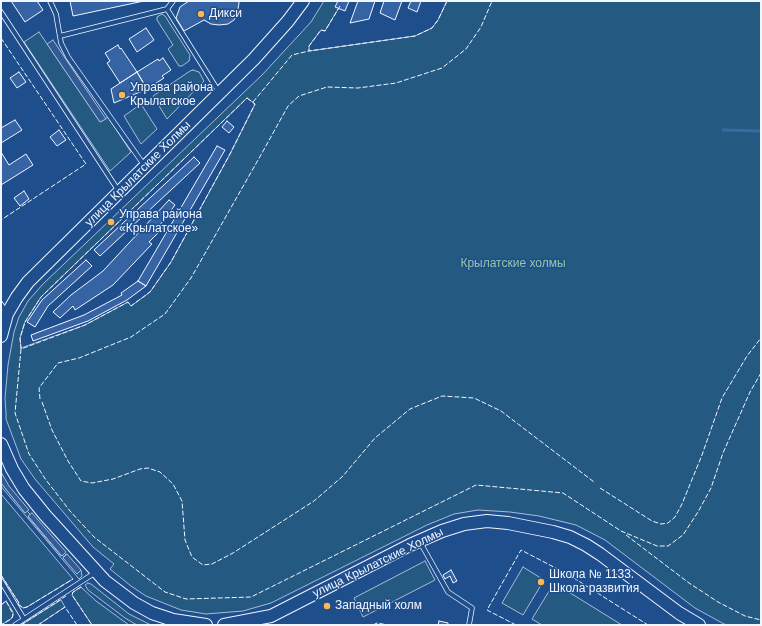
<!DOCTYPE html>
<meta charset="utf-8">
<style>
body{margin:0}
#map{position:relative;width:762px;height:626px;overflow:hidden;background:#1f4e8c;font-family:Helvetica,sans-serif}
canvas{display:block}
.frame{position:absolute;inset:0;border:2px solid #f2f6ff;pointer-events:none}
</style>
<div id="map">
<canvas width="762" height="626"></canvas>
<div class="frame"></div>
</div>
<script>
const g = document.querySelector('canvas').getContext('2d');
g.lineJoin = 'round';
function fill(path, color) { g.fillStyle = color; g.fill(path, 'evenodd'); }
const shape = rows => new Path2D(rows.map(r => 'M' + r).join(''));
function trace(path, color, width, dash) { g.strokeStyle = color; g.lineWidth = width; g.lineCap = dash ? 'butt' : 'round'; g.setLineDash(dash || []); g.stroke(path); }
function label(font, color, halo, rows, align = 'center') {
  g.font = font + ' Helvetica,sans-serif'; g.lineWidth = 3; g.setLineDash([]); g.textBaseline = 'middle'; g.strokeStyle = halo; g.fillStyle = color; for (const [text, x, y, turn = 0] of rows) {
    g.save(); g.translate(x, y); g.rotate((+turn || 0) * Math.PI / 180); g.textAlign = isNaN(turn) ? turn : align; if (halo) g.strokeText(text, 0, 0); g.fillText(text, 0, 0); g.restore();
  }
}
const green = shape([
 [324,1,343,1,325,31,321,30,309,46,309,51,415,36,432,28,438,20,447,1,761,1,761,625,728,625,724,624,695,608,605,540,576,525,539,516,510,512,478,510,454,514,427,525,271,603,243,611,206,614,181,610,146,596,131,586,110,569,114,564,93,547,35,479,21,459,6,419,6,413,5,398,8,365,14,332,19,317,28,301,43,284,262,75,311,22,324,1],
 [247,98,255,104,230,154,171,262,150,292,131,306,128,302,85,325,21,348,20,338,25,322,41,297,247,98],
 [162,14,165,16,190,55,189,61,182,66,179,66,177,63,168,49,173,45,157,20,157,17,162,14],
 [39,32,100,122,108,117,131,152,110,171,24,42,39,32],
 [193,70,199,72,204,81,167,119,153,96,190,71,193,70],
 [141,104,157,129,141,144,124,116,141,104],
 [1,483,25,513,27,511,30,514,28,517,61,556,64,553,66,555,63,557,77,573,81,570,82,576,79,579,4,490,1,486,1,483],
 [1,494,73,579,27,607,23,608,18,604,19,603,1,575,1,494],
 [425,561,435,580,363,617,354,598,425,561],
 [523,567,544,580,523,615,502,603,523,567],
 [88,583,91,584,129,614,151,625,137,625,125,618,88,590,85,585,88,583],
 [554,583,622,625,542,625,532,619,554,583],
 [81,587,96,601,129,625,92,625,72,595,73,592,81,587],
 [61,600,65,607,38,625,21,625,61,600],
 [6,601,13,612,13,616,10,620,1,625,1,605,6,601]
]);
fill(green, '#245a82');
trace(green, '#a8bbd7', 1);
const parking = shape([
 [53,40,106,119,100,122,47,44,53,40],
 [1,472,9,486,29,510,25,513,1,483,1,472],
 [32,513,66,552,62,556,28,516,32,513],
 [67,554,81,570,77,574,63,558,67,554]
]);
fill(parking, '#305b95');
trace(parking, '#a8bbd7', 1);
trace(shape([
 [723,130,761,131]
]), '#3b69a3', 3);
const building = shape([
 [11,1,37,1,43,10,25,22,11,1],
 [70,1,144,1,73,16,70,1],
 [189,1,239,1,239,3,237,15,234,20,228,24,219,25,211,24,204,20,184,31,176,18,180,7,189,1],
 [338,1,349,1,345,11,335,7,338,1],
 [358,1,375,1,369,19,350,23,358,1],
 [384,1,402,1,395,20,380,13,384,1],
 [411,1,421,1,417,12,408,8,411,1],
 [146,28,154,40,137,52,129,39,146,28],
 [118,45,120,49,121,48,137,72,120,83,107,63,110,61,105,53,118,45],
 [163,58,171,70,162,76,164,78,147,89,137,72,158,59,159,61,163,58],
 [19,72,26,82,17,88,10,78,19,72],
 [137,72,147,89,114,103,111,89,137,72],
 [15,120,22,130,1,143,1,128,15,120],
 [227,121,234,127,229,133,222,127,227,121],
 [59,130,66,140,57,146,50,137,59,130],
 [217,146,225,150,146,286,138,281,217,146],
 [1,152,9,165,26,154,33,165,1,185,1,152],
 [194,157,200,163,100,256,94,250,194,157],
 [24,191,29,199,20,206,14,198,24,191],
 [169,200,175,205,160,225,163,228,149,242,152,244,113,285,75,310,73,306,60,318,53,312,71,295,103,271,169,200],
 [86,260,92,266,48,306,35,327,27,322,42,300,86,260],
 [138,281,146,286,127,300,88,321,33,341,31,335,84,315,122,295,121,293,138,281],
 [451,570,457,581,453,583,450,576,445,579,443,575,451,570],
 [439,621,448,623,448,625,438,625,439,621]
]);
fill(building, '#3563a3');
trace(building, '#f2f6ff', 1);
const lane = shape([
 [50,1,56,14,61,43,68,57,144,165],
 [167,9,219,92],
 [1,12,118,190],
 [60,36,167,9,173,1],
 [1,304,6,312],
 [420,542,448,592,472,608,469,625],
 [1,581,24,619],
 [15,625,96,572]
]);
const secondary = shape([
 [1,336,7,314,17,297,28,282,254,59,288,21,303,1],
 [1,444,12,469,24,489,45,515,105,581,134,603,152,613,173,620,206,625],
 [224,625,271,616,410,545,442,531,464,524,487,521,508,523,553,532,570,537,586,545,600,554,679,613,699,625]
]);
trace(lane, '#f2f6ff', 5.5);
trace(secondary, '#f2f6ff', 14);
trace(lane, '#1f4e8c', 4);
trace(secondary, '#1f4e8c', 12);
trace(shape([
 [340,6,325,31,321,30,309,46,309,51,415,36,432,28,438,20,447,1],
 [1,38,86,164,1,220],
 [247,98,255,104,230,154,171,262,150,292,131,306,128,302,85,325,21,349,20,338,25,322,41,297,247,98],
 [253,102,292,55,309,51],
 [21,349,15,413,29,454,46,480,70,511,94,537,165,592,186,599,251,597,476,485,563,493,621,531,657,546,668,546,683,535,698,512,711,488,723,453,750,392,761,373],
 [40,399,39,388,58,363,79,358,131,337,165,314,191,278,262,153,288,106,299,96,327,87,358,88,396,83,442,68,466,49,481,27,492,1],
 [42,402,52,430,68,461,81,481,92,483,113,479,140,469,148,468,160,472,173,484,182,501,185,540,192,557,203,565,212,564,233,553,314,501,343,476,375,438,410,409,442,396,474,398,501,411,594,482],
 [600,488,652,521,661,524,668,523,675,517,682,504,702,455,722,398,747,356,761,338],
 [626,535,689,583,718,602,745,616,761,620],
 [1,575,19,603],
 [81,587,73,592,72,595,92,625],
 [18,604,23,608,27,607,73,579],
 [1,605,6,601,13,614,12,618,1,625],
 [21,625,66,596],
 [38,625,65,607,77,625],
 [373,625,377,623,388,625],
 [516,625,487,610,521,550,569,575,648,625]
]), '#f2f6ff', 1, [5, 2]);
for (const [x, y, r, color] of [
 [201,14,4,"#ffb74d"],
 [122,95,4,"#ffb74d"],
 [111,222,4,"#ffb74d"],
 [541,582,4,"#ffb74d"],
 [327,606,4,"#ffb74d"]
]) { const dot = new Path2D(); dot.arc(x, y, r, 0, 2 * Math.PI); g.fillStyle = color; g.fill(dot); trace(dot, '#1f4e8c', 1.5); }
label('12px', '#f2f6ff', '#1f4e8c', [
 ["Дикси",209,14],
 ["Управа района",130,88],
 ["Крылатское",130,102],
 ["Управа района",119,215],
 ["«Крылатское»",119,229],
 ["Школа № 1133.",549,575],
 ["Школа развития",549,589],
 ["Западный холм",335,606]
], 'left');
label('12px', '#f2f6ff', '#1f4e8c', [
 ["улица Крылатские Холмы",138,174,-45],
 ["улица Крылатские Холмы",378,563,-26]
]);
label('12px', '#97c8a6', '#1f4e8c', [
 ["Крылатские холмы",513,264]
]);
</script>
